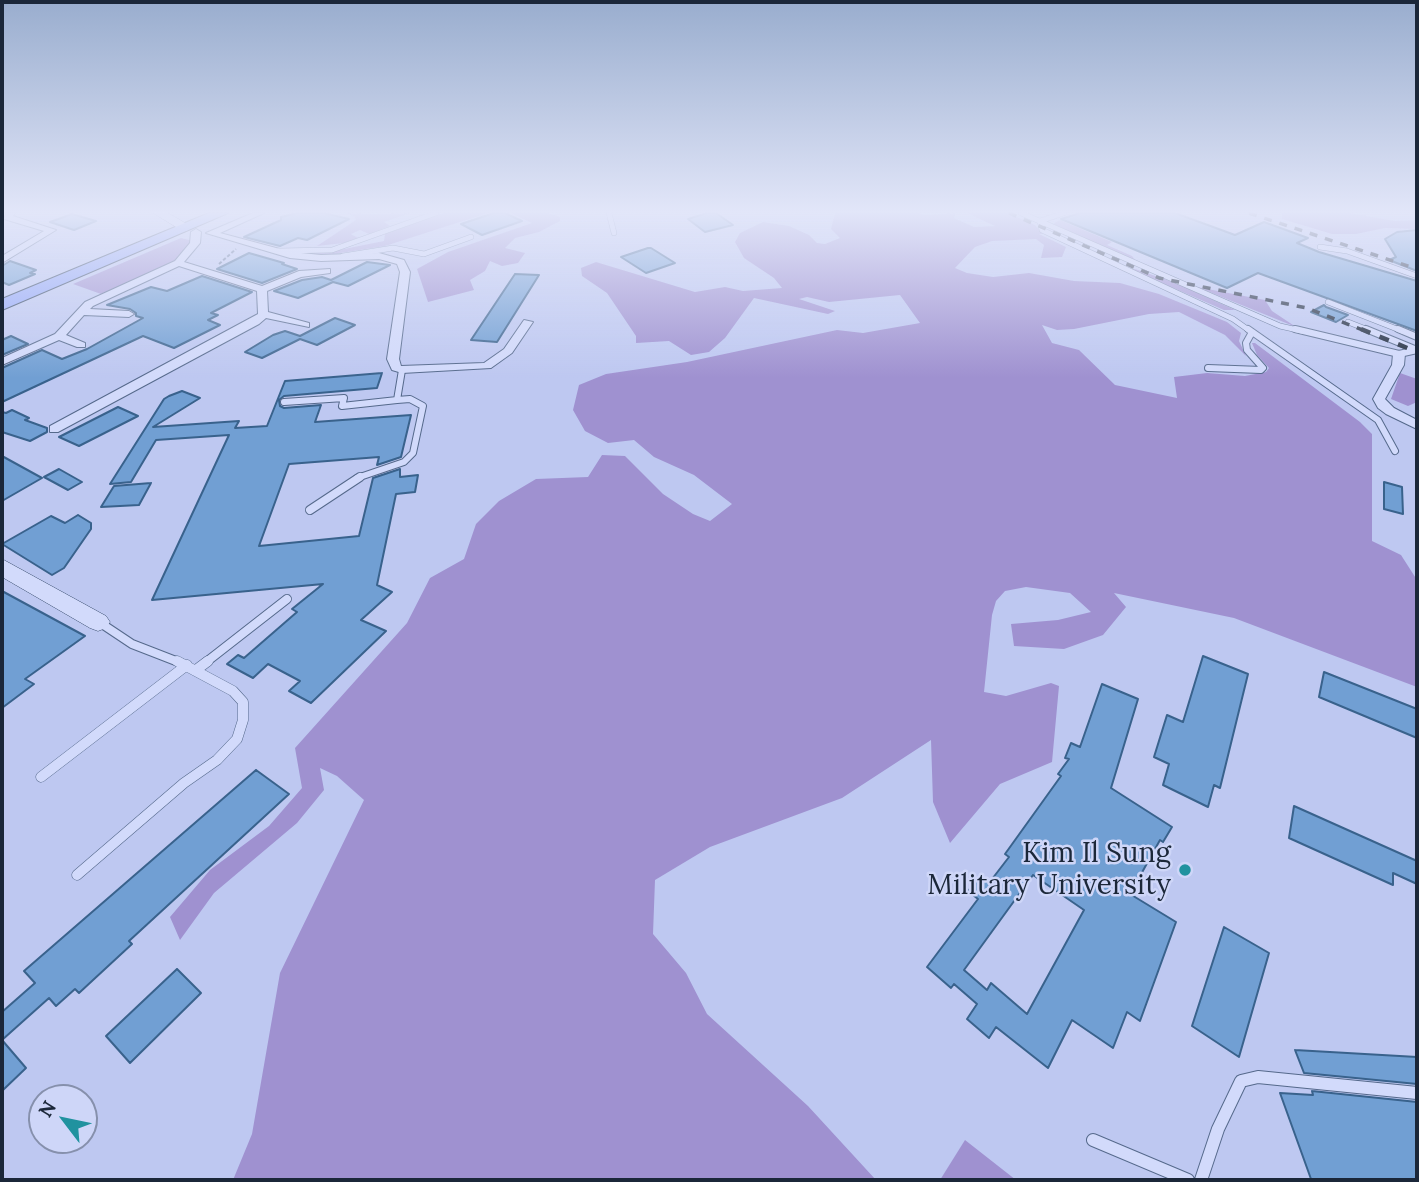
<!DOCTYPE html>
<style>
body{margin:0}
#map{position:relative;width:1419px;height:1182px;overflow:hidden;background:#bec8f1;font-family:Lora,serif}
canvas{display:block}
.frame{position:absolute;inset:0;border:4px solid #1b2739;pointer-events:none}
.north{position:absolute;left:28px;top:1084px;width:70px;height:70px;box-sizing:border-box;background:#ced6f8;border:2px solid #8690ac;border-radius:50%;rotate:302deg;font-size:19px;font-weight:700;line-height:28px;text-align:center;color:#1b2739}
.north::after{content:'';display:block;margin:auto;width:24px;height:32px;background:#20929f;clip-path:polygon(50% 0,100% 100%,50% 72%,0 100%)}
</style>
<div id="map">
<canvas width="1419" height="1182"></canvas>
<div class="frame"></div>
<div class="north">N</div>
</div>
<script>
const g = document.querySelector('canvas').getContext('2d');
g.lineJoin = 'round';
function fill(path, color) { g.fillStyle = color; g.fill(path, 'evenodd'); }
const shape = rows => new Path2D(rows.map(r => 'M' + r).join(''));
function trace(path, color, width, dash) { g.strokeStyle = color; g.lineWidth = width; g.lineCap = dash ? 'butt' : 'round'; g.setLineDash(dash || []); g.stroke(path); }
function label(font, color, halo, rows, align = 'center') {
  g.font = font + ' Lora,serif'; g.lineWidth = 5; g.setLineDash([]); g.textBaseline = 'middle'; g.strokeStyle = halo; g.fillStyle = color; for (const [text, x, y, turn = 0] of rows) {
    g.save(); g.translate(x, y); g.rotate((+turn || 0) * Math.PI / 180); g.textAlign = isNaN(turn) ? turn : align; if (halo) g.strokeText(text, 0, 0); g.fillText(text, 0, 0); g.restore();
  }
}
fill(shape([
 [346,213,374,214,410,213,384,222,390,226,369,234,360,230,351,234,358,238,344,243,317,246,356,220,355,217],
 [443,213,488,213,385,246,334,254,289,253,334,251,384,241,385,234],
 [511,213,549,213,560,217,560,221,539,232,515,238,505,248,525,253,518,263,502,266,490,261,485,271,470,280,474,290,428,302,417,269,448,252,532,223],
 [835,213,920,213,924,215,956,213,954,218,974,227,995,226,967,213,1008,213,1035,225,1043,234,1039,234,1066,247,1062,257,1041,258,1044,245,1036,239,992,241,975,247,955,268,967,273,993,277,1029,273,1074,281,1120,283,1159,294,1227,322,1241,333,1239,341,1246,356,1225,335,1179,312,1149,314,1074,329,1057,330,1042,325,1052,343,1079,350,1115,385,1177,398,1174,377,1207,373,1245,376,1266,372,1269,368,1257,355,1252,343,1255,343,1360,422,1372,434,1372,541,1401,555,1417,580,1417,687,1234,618,1114,593,1126,607,1103,635,1064,649,1014,646,1011,624,1058,620,1091,612,1070,593,1026,587,1005,591,996,601,992,615,984,692,1006,696,1051,683,1059,686,1052,762,1000,784,950,843,933,802,931,740,842,798,710,847,655,880,653,934,686,973,707,1014,808,1106,876,1180,233,1180,252,1134,280,973,364,800,337,776,320,768,324,790,297,823,214,893,180,940,170,917,210,870,269,826,302,788,295,748,407,623,430,578,464,559,476,524,499,501,536,479,588,477,602,455,625,456,663,494,693,514,710,521,732,504,694,475,654,457,634,440,608,443,585,431,573,410,579,385,606,374,687,362,837,330,863,333,920,323,900,295,829,302,807,297,799,299,835,311,828,314,754,298,725,338,709,352,691,355,669,341,636,343,636,336,607,293,582,276,581,268,596,262,695,292,725,287,743,291,782,288,774,278,744,258,735,242,740,233,763,222,789,226,809,235,817,243,825,244,840,238,831,229],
 [1282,213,1350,213,1395,221,1417,220,1417,229,1385,228,1356,234,1332,234,1282,219],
 [1060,220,1112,242,1107,245,1132,256,1135,260,1053,224],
 [181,238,193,241,173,262,101,294,73,284],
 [1135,269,1176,283,1235,310,1224,310,1132,270],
 [1197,287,1265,300,1272,311,1296,327],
 [1400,373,1417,379,1417,402,1408,406,1391,399],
 [965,1140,1016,1180,940,1180]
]), '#9f91d0');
const building = shape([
 [297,213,324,213,349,219,307,240,298,238,280,246,244,237,281,220,281,217,297,213],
 [494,213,505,213,522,221,482,235,461,224,494,213],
 [707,213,716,213,733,225,705,232,688,219,707,213],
 [1080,213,1175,213,1235,235,1264,222,1308,238,1297,243,1319,252,1417,281,1417,331,1258,273,1227,288,1061,219,1080,213],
 [72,214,96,221,74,230,50,222,72,214],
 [1417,230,1417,271,1389,260,1396,257,1385,239,1397,232,1417,230],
 [648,248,651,248,675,263,646,273,621,257,648,248],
 [249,253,284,263,282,264,297,269,262,283,217,269,249,253],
 [10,261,36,270,30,273,35,274,9,285,2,282,2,266,10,261],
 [367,262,390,265,348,286,333,282,298,298,274,291,302,280,322,277,331,280,367,262],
 [515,274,539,275,497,342,471,340,515,274],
 [202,276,252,292,211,313,218,315,208,320,220,325,174,348,143,336,2,402,2,368,42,350,62,359,87,349,143,318,136,316,136,313,130,309,107,305,151,287,167,291,202,276],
 [1324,305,1326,307,1348,315,1336,322,1311,312,1324,305],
 [335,318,355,325,317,345,300,339,262,358,245,352,273,335,285,331,300,336,335,318],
 [11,336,28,344,2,355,2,340,11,336],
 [382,373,377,388,284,396,279,400,280,406,284,408,321,405,315,422,411,415,401,457,377,465,379,457,289,464,259,546,359,536,373,478,400,469,400,477,418,475,415,492,396,494,377,585,392,592,361,620,386,631,311,703,289,691,300,681,268,664,253,678,227,664,238,655,244,658,297,612,292,609,323,584,152,600,229,435,156,440,131,482,110,484,164,399,169,396,182,391,200,398,153,427,239,421,235,428,267,426,285,381,382,373],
 [118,407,138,416,79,446,59,437,118,407],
 [12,410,29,418,25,420,47,428,47,432,30,441,2,432,2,412,6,413,12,410],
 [2,456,42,478,2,501,2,456],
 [59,469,82,482,68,490,44,477,59,469],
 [1384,482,1402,487,1403,514,1384,509,1384,482],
 [151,483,139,505,101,507,114,486,151,483],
 [78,515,91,523,91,529,64,568,52,575,2,544,51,516,65,523,78,515],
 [2,591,85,636,25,679,34,684,2,708,2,591],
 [1203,656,1248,674,1220,788,1214,785,1208,807,1163,785,1169,764,1154,757,1167,715,1183,722,1203,656],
 [1324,672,1417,709,1417,738,1319,697,1324,672],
 [1102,684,1138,699,1111,788,1172,827,1163,842,1160,840,1130,894,1176,922,1140,1021,1127,1012,1113,1048,1072,1020,1048,1068,996,1027,989,1038,967,1019,977,1004,954,984,951,988,927,967,978,899,968,891,980,876,989,883,1009,857,1005,854,1061,776,1058,774,1069,759,1065,758,1071,743,1080,747,1102,684],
 [1033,875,1084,910,1027,1014,991,983,987,990,964,970,1033,875],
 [256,770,289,794,129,941,132,944,79,993,75,989,56,1006,49,998,2,1040,26,1068,2,1091,2,1012,35,983,24,971,256,770],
 [1294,806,1417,861,1417,884,1393,873,1393,885,1289,838,1294,806],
 [1224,927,1269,953,1239,1057,1192,1026,1224,927],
 [177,969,201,993,130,1063,106,1036,177,969],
 [1295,1050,1417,1057,1417,1084,1304,1073,1295,1050],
 [1312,1091,1417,1102,1417,1180,1311,1179,1280,1093,1313,1095,1312,1091]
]);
fill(building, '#719fd3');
trace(building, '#39628c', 2);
const laneFar4 = shape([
 [609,213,614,233],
 [1021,213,1280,326,1302,331],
 [1064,213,1040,221,1042,230,1233,319,1250,331],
 [1320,247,1347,251,1417,276],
 [278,251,332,250,436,213],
 [343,256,393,248,424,254,471,237],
 [1328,302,1402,331],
 [1348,322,1371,331]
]);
const laneFar3 = shape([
 [1248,329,1378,420,1395,451],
 [1295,329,1399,354,1417,350],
 [1366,329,1417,350],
 [1398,329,1417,337],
 [1208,368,1261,370,1263,368,1247,350,1246,343,1251,334],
 [284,402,344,398,342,406,397,400,402,370],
 [357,478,404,462,413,453,423,406,410,399,397,400]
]);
const laneFar2 = shape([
 [310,510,360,477],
 [99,622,132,644,181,663],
 [205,663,287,599]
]);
const laneFar1 = shape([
 [196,670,208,661],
 [41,777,187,665],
 [77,875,184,783,217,760,237,739,243,720,243,702,233,691,177,661]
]);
const lane = shape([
 [1093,1140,1188,1180],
 [1201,1180,1218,1129,1241,1081,1258,1077,1417,1093]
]);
const street = shape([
 [6,213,15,213,13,216,56,230,2,263,2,256,44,231,4,219,6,213],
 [253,213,264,213,220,233,291,252,321,255,379,253,404,260,410,272,399,359,401,366,484,363,504,349,524,320,533,322,512,353,491,368,402,373,392,370,387,359,400,272,397,264,379,259,321,261,290,258,206,233,253,213],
 [196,229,201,232,200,243,184,262,262,286,299,271,330,269,330,273,301,277,267,291,268,312,309,323,309,327,266,318,259,324,58,432,50,432,50,426,258,314,257,291,179,266,93,306,90,309,129,311,134,314,129,317,84,315,66,335,85,343,85,347,77,347,59,340,2,365,2,358,55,334,85,302,175,261,190,243,191,232,196,229],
 [1399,351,1405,354,1404,365,1385,399,1394,408,1417,420,1417,429,1386,414,1378,408,1373,399,1392,365,1393,354,1399,351]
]);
const secondary = shape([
 [153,213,168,213,192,227,186,231,181,230,153,213],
 [2,559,106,616,110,622,106,628,98,631,90,628,2,577,2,559]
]);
const primary = shape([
 [209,213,228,213,2,310,2,299,209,213]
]);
trace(laneFar4, '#55698b', 6);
trace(laneFar3, '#55698b', 8);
trace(laneFar2, '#55698b', 10);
trace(laneFar1, '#55698b', 11);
trace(lane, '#55698b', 14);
trace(street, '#55698b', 2);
trace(secondary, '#394d6d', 1);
trace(primary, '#2a3e58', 2);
trace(shape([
 [219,264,236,249]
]), '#55698b', 2, [3.5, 2]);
trace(laneFar4, '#d2dafb', 5);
trace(laneFar3, '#d2dafb', 6);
trace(laneFar2, '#d2dafb', 8);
trace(laneFar1, '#d2dafb', 10);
trace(lane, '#d2dafb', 12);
fill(street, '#d2dafb');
fill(secondary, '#d2dafb');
fill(primary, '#92a7f8');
trace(shape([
 [1009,213,1159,278,1307,308,1365,331],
 [1249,213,1417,269]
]), '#1b2739', 3.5, [8, 8]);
trace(shape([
 [1361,329,1417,352]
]), '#1b2739', 4.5, [10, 10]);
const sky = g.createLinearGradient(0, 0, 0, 378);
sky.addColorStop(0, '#99adce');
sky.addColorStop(0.56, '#e2e6f9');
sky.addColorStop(1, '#e2e6f900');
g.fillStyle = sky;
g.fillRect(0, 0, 1419, 378);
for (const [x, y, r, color] of [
 [1185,870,7,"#20929f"]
]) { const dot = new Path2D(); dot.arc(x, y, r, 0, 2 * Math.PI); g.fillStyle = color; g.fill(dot); trace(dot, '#ced6f8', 2.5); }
label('28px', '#1b2739', '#ced6f8', [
 ["Kim Il Sung",1171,854],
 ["Military University",1171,886]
], 'right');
</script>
